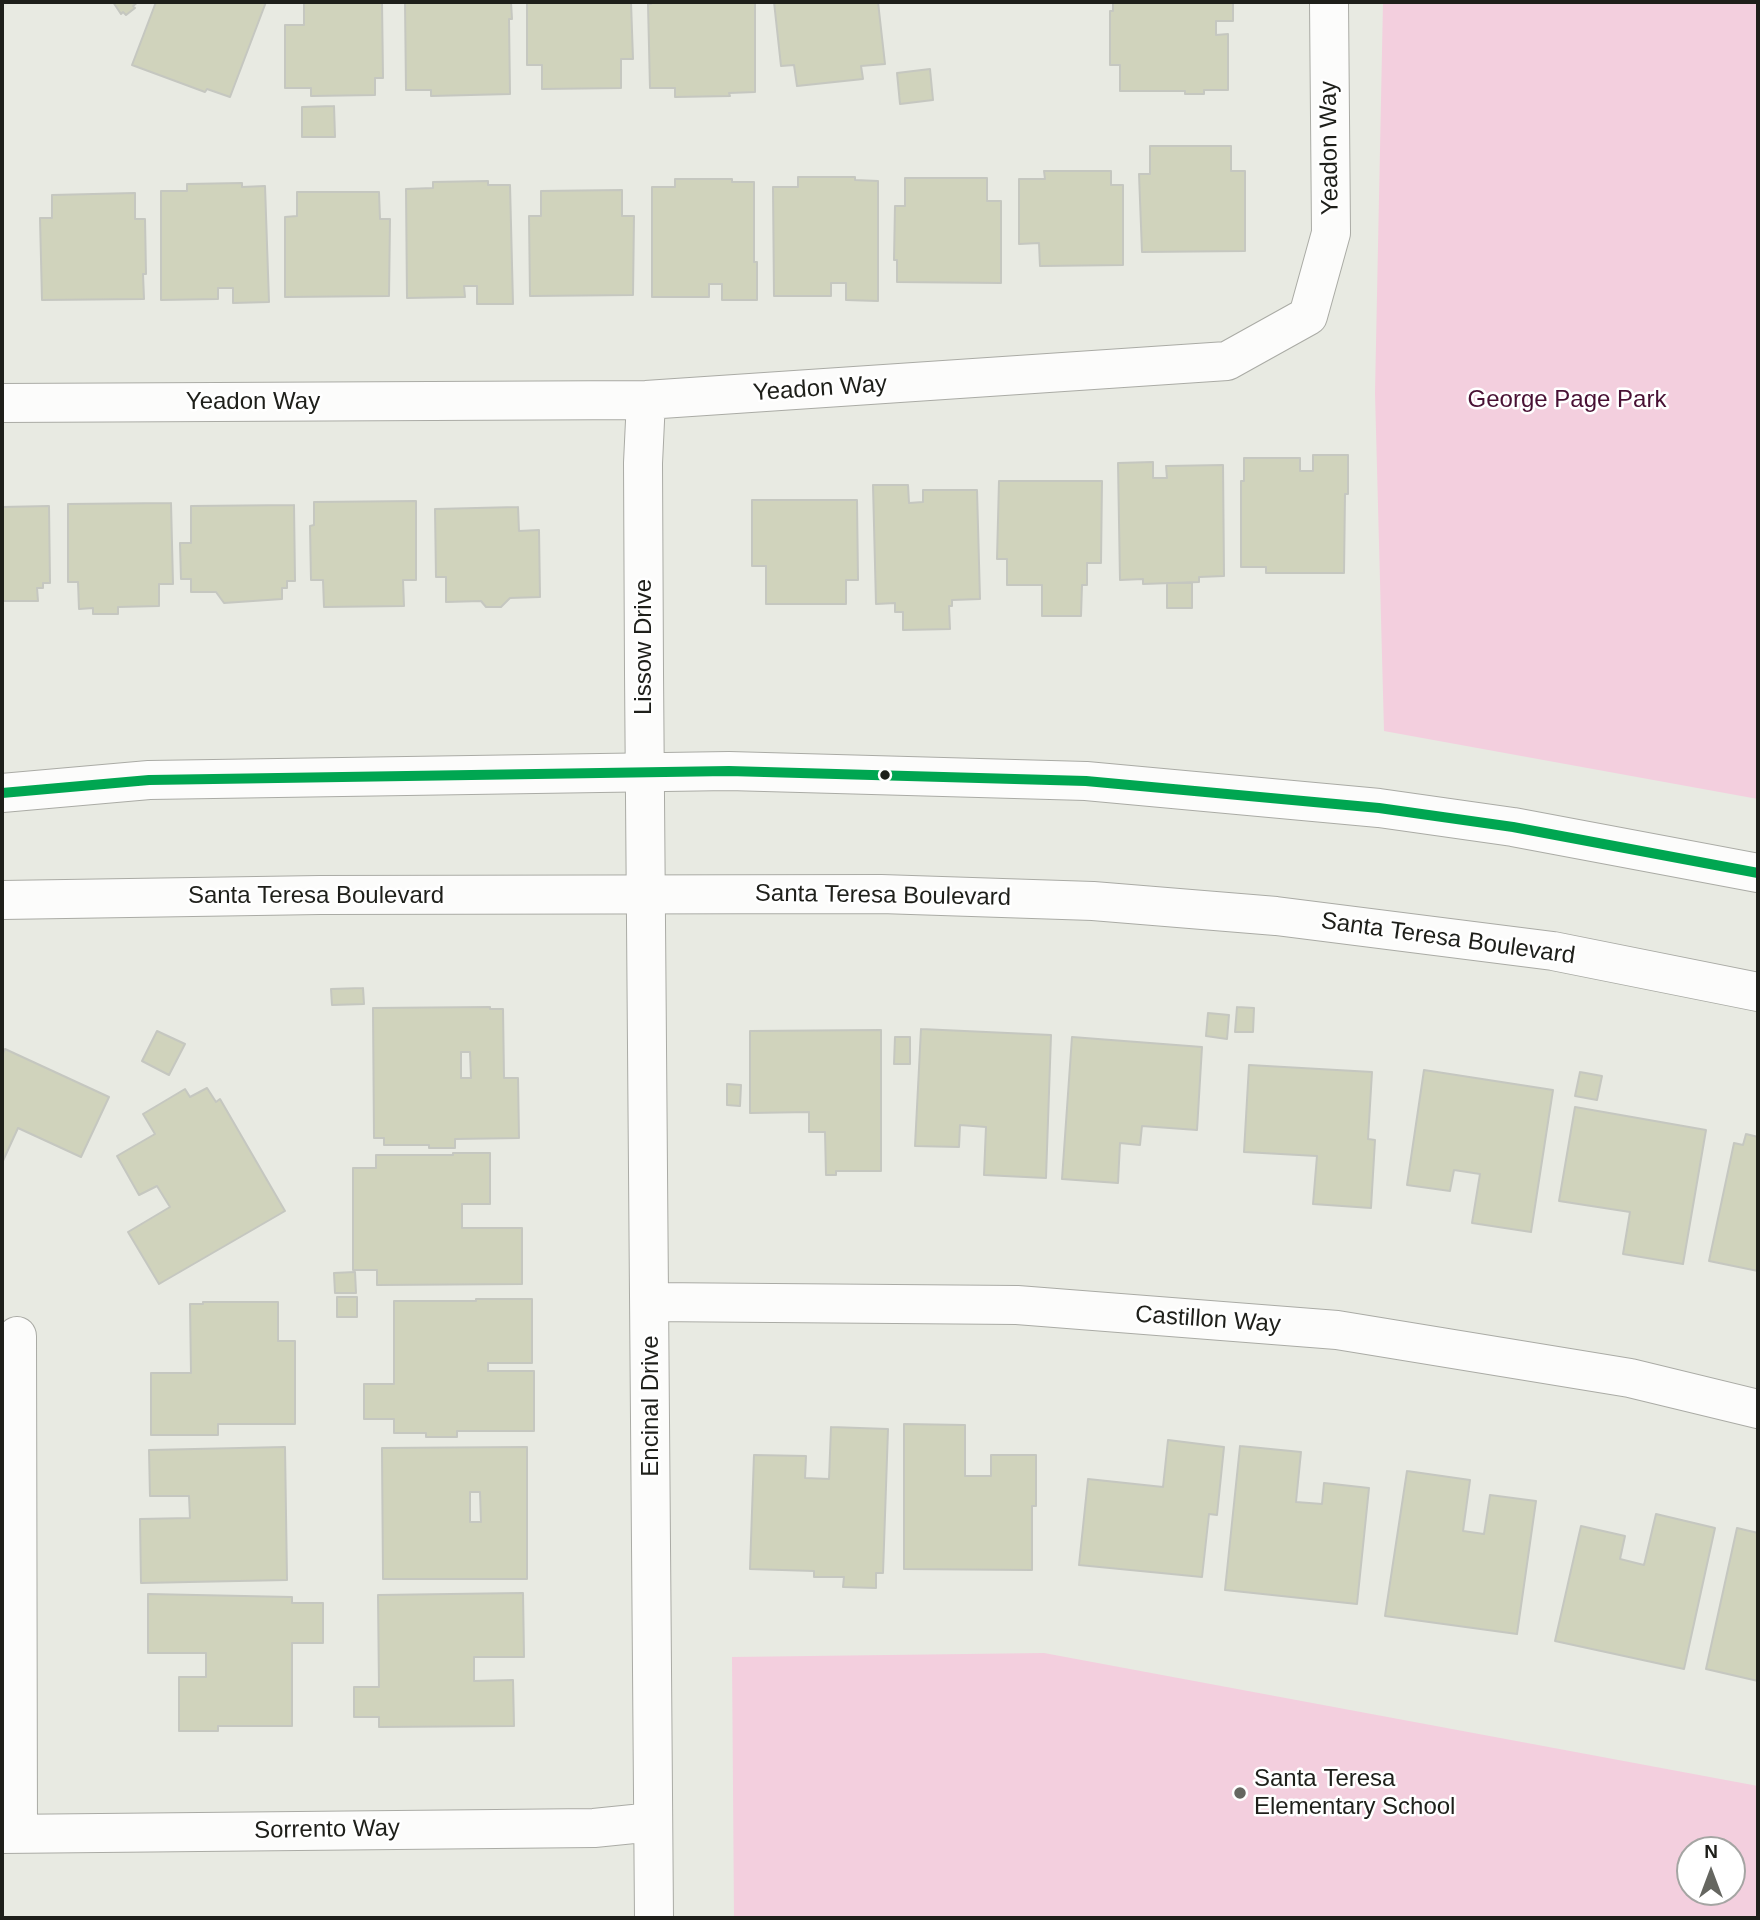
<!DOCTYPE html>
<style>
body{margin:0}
#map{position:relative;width:1760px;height:1920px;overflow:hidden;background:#e8eae2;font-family:Helvetica,sans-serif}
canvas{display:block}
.frame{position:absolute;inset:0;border:4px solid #1e1f1a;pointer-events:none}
.north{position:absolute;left:1676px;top:1836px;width:70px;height:70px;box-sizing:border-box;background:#fff;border:2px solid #a5a5a3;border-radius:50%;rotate:0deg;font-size:19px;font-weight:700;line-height:28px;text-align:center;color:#1e1f1a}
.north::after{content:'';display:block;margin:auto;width:24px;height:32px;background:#656660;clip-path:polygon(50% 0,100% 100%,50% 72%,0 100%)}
</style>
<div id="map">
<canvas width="1760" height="1920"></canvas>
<div class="frame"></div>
<div class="north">N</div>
</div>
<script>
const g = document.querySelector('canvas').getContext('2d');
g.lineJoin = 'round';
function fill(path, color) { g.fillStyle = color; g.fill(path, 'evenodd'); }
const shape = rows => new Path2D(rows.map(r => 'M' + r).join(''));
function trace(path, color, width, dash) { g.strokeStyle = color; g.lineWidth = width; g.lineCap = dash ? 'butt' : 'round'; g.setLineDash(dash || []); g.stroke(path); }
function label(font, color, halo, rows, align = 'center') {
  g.font = font + ' Helvetica,sans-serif'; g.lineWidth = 5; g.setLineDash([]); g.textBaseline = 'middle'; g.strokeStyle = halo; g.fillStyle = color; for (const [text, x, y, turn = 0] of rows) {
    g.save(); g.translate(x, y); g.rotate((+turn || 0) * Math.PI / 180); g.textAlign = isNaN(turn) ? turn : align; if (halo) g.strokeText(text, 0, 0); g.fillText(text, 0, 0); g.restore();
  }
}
fill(shape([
 [1383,2,1758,2,1758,799,1384,731,1375,393],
 [1044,1653,1758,1786,1758,1918,734,1918,732,1657],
 [1690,1850,1732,1850,1732,1892,1690,1892]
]), '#f3cfde');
const building = shape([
 [113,2,138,2,133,6,135,8,126,15,123,12,121,14,113,2],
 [156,2,266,2,230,97,207,89,205,92,132,65,156,2],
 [304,2,382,2,383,78,375,78,375,95,311,96,311,88,285,88,285,25,304,25,304,2],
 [405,2,511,2,512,19,509,19,510,94,431,96,431,90,406,90,405,2],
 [527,2,631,2,633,59,621,59,621,88,542,89,542,65,527,65,527,2],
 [651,2,755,2,755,92,729,93,730,96,675,97,675,88,650,88,648,4,651,4,651,2],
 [774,2,878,2,885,64,861,66,863,79,797,86,794,65,781,66,774,2],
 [1113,2,1233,2,1233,21,1216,21,1216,35,1228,34,1228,90,1204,90,1204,94,1185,94,1185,91,1120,91,1120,65,1110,65,1110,11,1113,11,1113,2],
 [930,69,933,100,900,104,897,73,930,69],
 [334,106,335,137,302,137,302,107,334,106],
 [1150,146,1231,146,1231,171,1245,171,1245,251,1142,252,1139,174,1150,174,1150,146],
 [1044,171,1111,171,1111,185,1123,185,1123,265,1040,266,1039,243,1019,244,1019,179,1045,179,1044,171],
 [798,177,855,177,855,180,878,181,878,301,846,300,846,283,831,283,831,296,774,296,773,187,798,187,798,177],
 [905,178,987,178,987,201,1001,201,1001,283,897,282,897,260,894,260,895,206,905,206,905,178],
 [675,179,732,179,732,182,754,182,754,262,757,262,757,300,722,300,722,284,709,284,709,297,652,297,652,187,675,187,675,179],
 [488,181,488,185,510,185,513,304,477,304,477,286,464,286,465,297,407,298,406,189,433,188,433,182,488,181],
 [242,183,242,187,265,186,269,302,233,303,233,288,218,288,218,299,161,300,161,191,187,191,187,184,242,183],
 [622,190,622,216,634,216,633,295,530,296,529,216,541,216,541,191,622,190],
 [297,192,379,192,380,219,390,219,389,296,285,297,285,217,297,216,297,192],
 [135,193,135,219,145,219,146,274,143,274,144,299,42,300,40,218,52,218,52,195,135,193],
 [1313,455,1348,455,1348,494,1345,494,1344,573,1266,573,1266,567,1241,567,1241,481,1244,481,1244,458,1300,458,1300,471,1313,471,1313,455],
 [1153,462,1153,478,1167,478,1166,466,1223,465,1224,576,1199,577,1199,582,1143,584,1143,579,1120,580,1118,463,1153,462],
 [999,481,1102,481,1101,563,1087,563,1087,585,1082,585,1081,616,1042,616,1042,585,1007,585,1007,559,997,559,999,481],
 [873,485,908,485,909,503,923,502,923,490,977,490,980,599,952,600,952,606,949,606,950,629,903,630,903,612,895,612,895,603,876,604,873,485],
 [752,500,857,500,858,580,846,580,846,604,766,604,766,566,752,566,752,500],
 [416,501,416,580,403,580,404,606,324,607,323,580,311,580,310,526,314,525,314,502,416,501],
 [171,503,173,584,159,584,159,606,118,607,118,614,93,614,93,608,79,609,78,582,68,582,68,504,171,503],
 [294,505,295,581,287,581,287,588,282,588,282,599,224,603,216,592,191,592,191,579,181,579,180,543,191,543,191,506,294,505],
 [49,506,50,583,43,583,43,588,37,588,38,601,2,601,2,507,49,506],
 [518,507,519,531,539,530,540,597,510,598,501,607,486,607,481,601,446,602,446,577,436,577,435,509,518,507],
 [1167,583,1192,583,1192,608,1167,608,1167,583],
 [363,988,364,1004,332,1005,331,989,363,988],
 [490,1007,490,1009,503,1009,504,1078,518,1078,519,1138,455,1139,455,1148,429,1148,429,1145,384,1145,384,1138,374,1138,373,1008,490,1007],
 [461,1052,470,1052,471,1078,461,1078,461,1052],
 [1237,1007,1254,1008,1253,1032,1235,1032,1237,1007],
 [1208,1013,1229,1015,1227,1039,1206,1036,1208,1013],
 [921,1029,1051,1035,1046,1178,984,1175,986,1127,960,1125,959,1147,915,1146,921,1029],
 [881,1030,881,1171,836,1171,836,1175,826,1175,825,1132,809,1132,809,1112,750,1113,750,1031,881,1030],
 [157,1031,185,1044,169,1075,142,1061,157,1031],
 [895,1037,910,1037,910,1064,894,1064,895,1037],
 [1072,1037,1202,1047,1197,1130,1142,1126,1140,1145,1120,1143,1118,1183,1062,1179,1072,1037],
 [5,1049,109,1097,81,1157,18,1128,2,1163,2,1055,5,1049],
 [1249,1065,1372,1072,1368,1139,1375,1140,1371,1208,1313,1204,1317,1156,1244,1152,1249,1065],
 [1424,1070,1553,1090,1531,1232,1472,1223,1480,1174,1454,1170,1450,1191,1407,1185,1424,1070],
 [1580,1072,1602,1076,1597,1100,1575,1096,1580,1072],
 [727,1084,741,1085,740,1106,727,1105,727,1084],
 [207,1088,216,1102,220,1099,285,1211,159,1284,128,1232,170,1207,157,1186,139,1195,117,1156,155,1134,143,1114,185,1089,190,1097,207,1088],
 [1575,1107,1706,1130,1683,1264,1623,1254,1630,1212,1559,1201,1575,1107],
 [1746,1134,1758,1137,1758,1271,1709,1261,1734,1143,1743,1145,1746,1134],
 [453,1153,490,1153,490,1204,462,1204,462,1228,522,1228,522,1284,377,1285,377,1270,353,1270,353,1168,376,1168,376,1155,453,1155,453,1153],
 [355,1272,356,1293,335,1293,334,1273,355,1272],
 [337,1297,357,1297,357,1317,337,1317,337,1297],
 [476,1299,532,1299,532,1363,488,1363,488,1371,534,1371,534,1431,457,1431,457,1437,426,1437,426,1433,394,1433,394,1419,364,1419,364,1384,394,1384,394,1301,476,1301,476,1299],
 [203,1302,278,1302,278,1341,295,1341,295,1424,218,1424,218,1435,151,1435,151,1373,191,1373,190,1304,203,1304,203,1302],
 [904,1424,965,1425,965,1476,991,1476,991,1455,1036,1455,1036,1506,1032,1506,1032,1570,904,1569,904,1424],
 [831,1427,888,1429,883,1573,876,1573,876,1588,843,1587,844,1577,814,1577,814,1571,750,1569,754,1455,806,1456,805,1478,829,1479,831,1427],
 [1168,1440,1224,1447,1217,1515,1209,1514,1202,1577,1079,1565,1088,1479,1163,1487,1168,1440],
 [1240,1446,1301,1452,1296,1502,1322,1504,1324,1483,1369,1488,1357,1604,1225,1590,1240,1446],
 [285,1447,287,1580,141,1583,140,1519,190,1518,189,1496,150,1496,149,1450,285,1447],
 [527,1447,527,1579,383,1579,382,1448,527,1447],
 [470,1492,480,1492,481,1522,470,1522,470,1492],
 [1407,1471,1470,1480,1463,1531,1484,1534,1490,1495,1536,1501,1517,1634,1385,1616,1407,1471],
 [1656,1514,1715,1528,1684,1669,1555,1641,1581,1526,1625,1536,1620,1559,1644,1565,1656,1514],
 [1737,1528,1758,1533,1758,1681,1706,1669,1737,1528],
 [523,1593,524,1657,474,1657,474,1681,513,1680,514,1726,379,1727,379,1717,354,1717,354,1687,379,1687,378,1595,523,1593],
 [148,1594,292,1597,292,1603,323,1603,323,1643,292,1643,292,1726,218,1726,218,1731,179,1731,179,1677,206,1677,206,1653,148,1653,148,1594]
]);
fill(building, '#d0d3bc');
trace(building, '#c5c7c0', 2);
const minor = shape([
 [646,400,643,463,644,673,654,1918],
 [2,403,646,400,1227,361,1308,316,1331,233,1329,2],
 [651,1302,1017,1305,1337,1330,1630,1378,1758,1409],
 [17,1336,18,1833],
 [2,1834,594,1828,653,1822]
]);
const secondary = shape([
 [2,793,149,780,729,771,1086,781,1379,808,1513,827,1758,873],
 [2,900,320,895,881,894,1093,901,1276,916,1553,951,1758,992]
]);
trace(minor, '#aaaba5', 40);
trace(secondary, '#aaaba5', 40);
trace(minor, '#fcfcfb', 38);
trace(secondary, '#fcfcfb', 38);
trace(shape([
 [2,793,149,780,729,771,1086,781,1379,808,1513,827,1758,873]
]), '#00a651', 10);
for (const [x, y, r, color] of [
 [885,775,6,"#1e1f1a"],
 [1240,1793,7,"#656660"]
]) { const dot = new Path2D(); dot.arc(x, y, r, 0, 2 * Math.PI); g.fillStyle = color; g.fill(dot); trace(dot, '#fff', 2.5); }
label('24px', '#1e1f1a', '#fff', [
 ["Yeadon Way",1330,148,-91],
 ["Yeadon Way",820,389,-4],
 ["Yeadon Way",253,402],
 ["Lissow Drive",644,647,-90],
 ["Santa Teresa Boulevard",316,896],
 ["Santa Teresa Boulevard",883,896,1],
 ["Santa Teresa Boulevard",1448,939,8],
 ["Castillon Way",1208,1320,4],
 ["Encinal Drive",651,1406,-90],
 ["Sorrento Way",327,1830,-1]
]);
label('24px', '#481033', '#fff', [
 ["George Page Park",1567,400]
]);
label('24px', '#1e1f1a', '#fff', [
 ["Santa Teresa",1254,1779],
 ["Elementary School",1254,1807]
], 'left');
</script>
